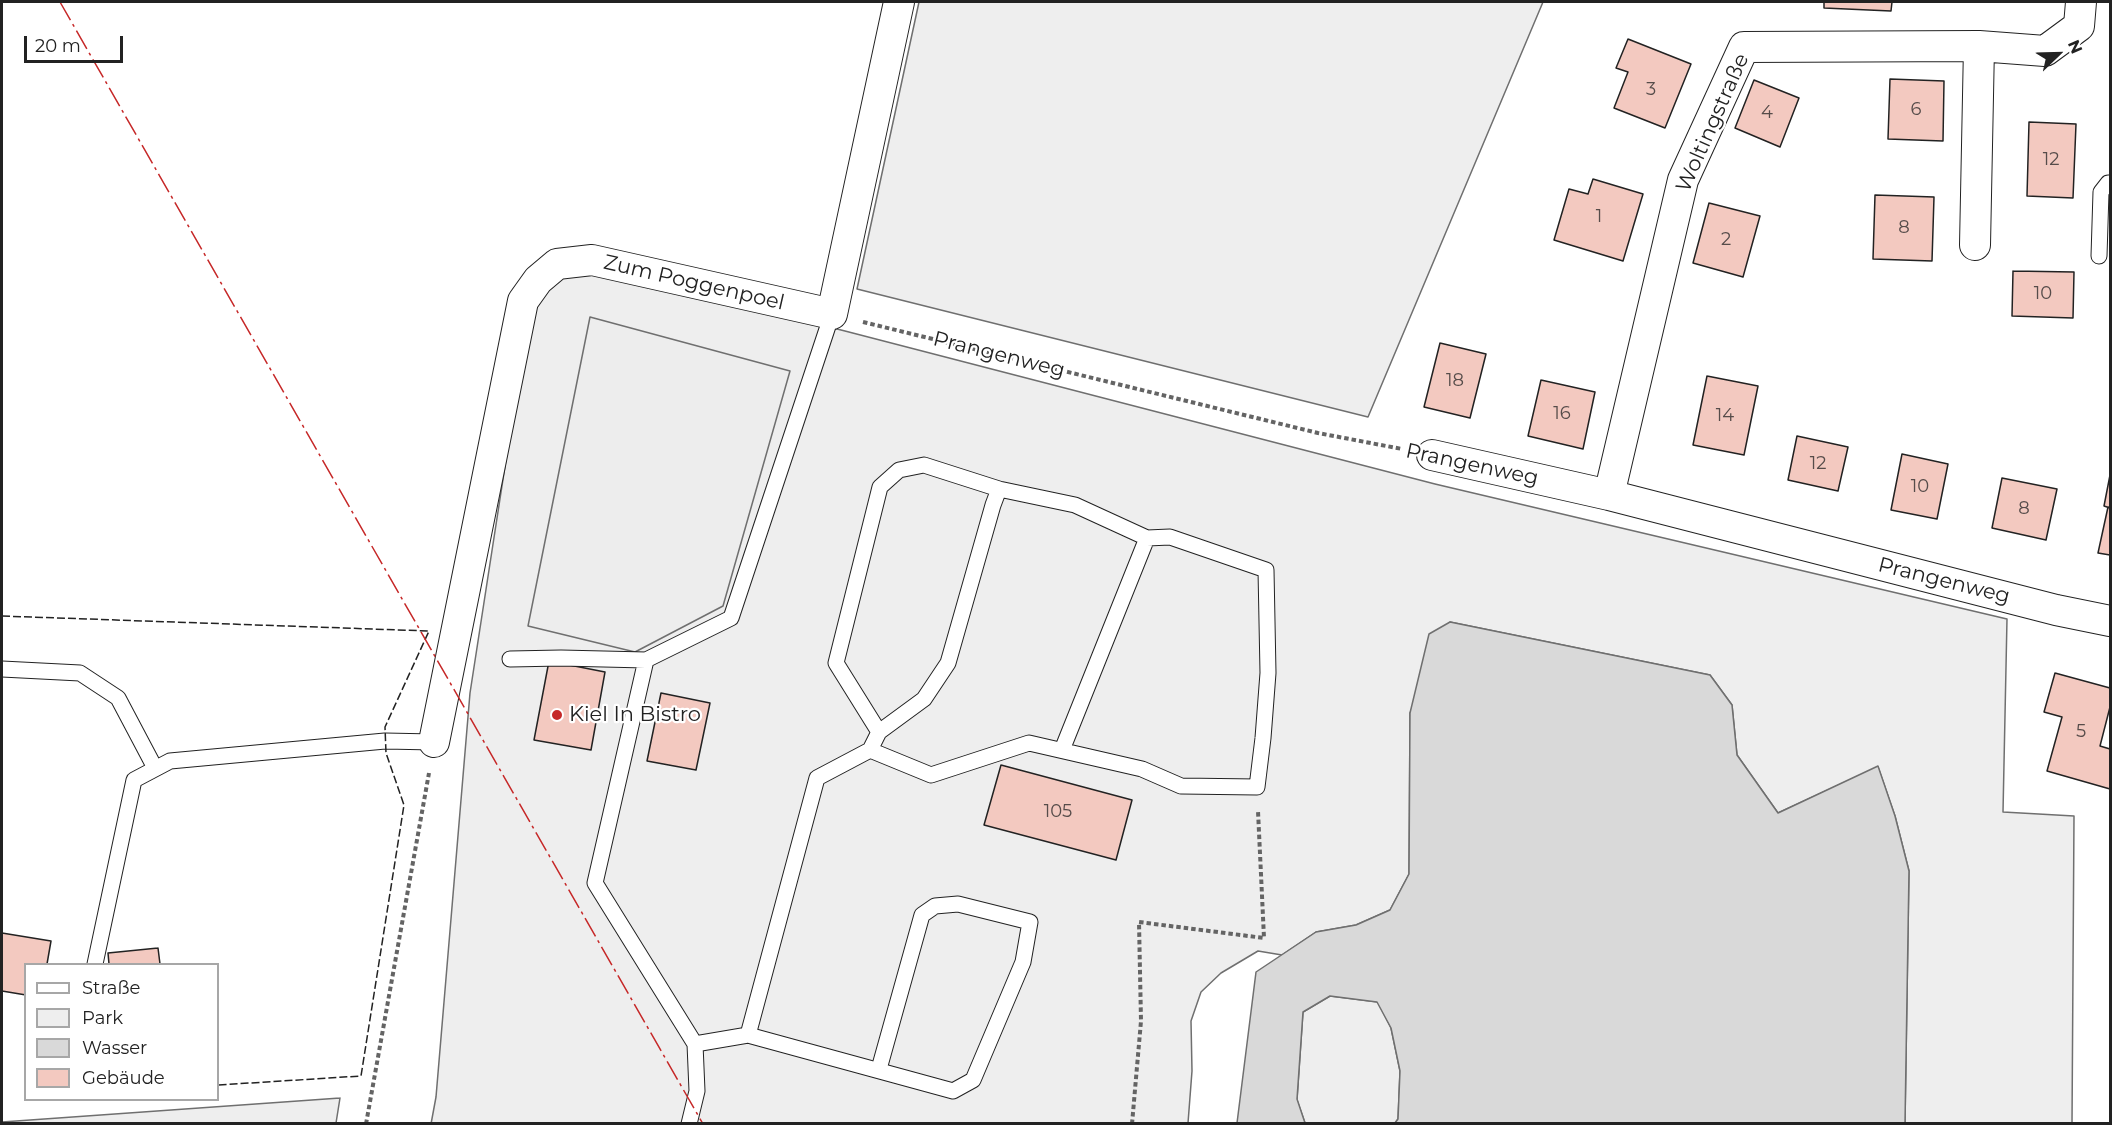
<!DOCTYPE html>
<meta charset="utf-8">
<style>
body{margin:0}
#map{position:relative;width:2112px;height:1125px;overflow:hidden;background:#fff;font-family:Montserrat,sans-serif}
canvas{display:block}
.frame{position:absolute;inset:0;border:3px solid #222;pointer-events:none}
.legend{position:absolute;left:24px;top:963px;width:195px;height:138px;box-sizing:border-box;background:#fff;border:2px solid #a7a7a7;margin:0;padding:8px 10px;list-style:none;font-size:18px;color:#222}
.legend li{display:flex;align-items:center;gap:12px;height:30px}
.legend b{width:30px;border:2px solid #a7a7a7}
.north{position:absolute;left:2028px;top:24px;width:60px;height:60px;-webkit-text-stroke:4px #fff;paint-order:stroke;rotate:67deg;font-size:16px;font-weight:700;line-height:24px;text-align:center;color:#222}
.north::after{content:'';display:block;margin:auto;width:21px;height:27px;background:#222;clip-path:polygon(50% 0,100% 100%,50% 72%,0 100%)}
.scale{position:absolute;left:24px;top:36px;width:99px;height:27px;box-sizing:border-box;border:3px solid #222;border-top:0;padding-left:8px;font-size:18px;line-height:21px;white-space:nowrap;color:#222;-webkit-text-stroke:4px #fff;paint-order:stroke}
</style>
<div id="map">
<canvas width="2112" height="1125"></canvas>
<div class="frame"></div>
<ul class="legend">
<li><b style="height:8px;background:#fff"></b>Straße</li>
<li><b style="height:16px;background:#eee"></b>Park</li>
<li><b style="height:16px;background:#d9d9d9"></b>Wasser</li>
<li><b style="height:16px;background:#f3c9c0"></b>Gebäude</li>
</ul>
<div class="north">N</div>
<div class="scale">20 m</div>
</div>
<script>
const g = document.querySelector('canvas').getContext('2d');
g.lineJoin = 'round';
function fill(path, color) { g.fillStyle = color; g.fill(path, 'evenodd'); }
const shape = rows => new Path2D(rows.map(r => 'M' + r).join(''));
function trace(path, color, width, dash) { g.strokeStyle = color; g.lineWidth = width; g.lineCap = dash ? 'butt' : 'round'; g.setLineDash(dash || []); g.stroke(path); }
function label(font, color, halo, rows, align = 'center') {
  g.font = font + ' Montserrat,sans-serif'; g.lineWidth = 4.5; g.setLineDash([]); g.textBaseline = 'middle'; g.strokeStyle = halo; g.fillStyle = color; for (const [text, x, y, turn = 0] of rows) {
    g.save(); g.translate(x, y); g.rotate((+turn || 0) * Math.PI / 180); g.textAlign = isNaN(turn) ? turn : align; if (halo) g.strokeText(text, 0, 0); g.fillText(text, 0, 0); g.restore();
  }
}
const green = shape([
 [919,2,1543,2,1368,417,857,289,919,2],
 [594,268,845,331,1435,484,2007,619,2003,812,2074,816,2072,1123,1905,1123,1909,871,1895,816,1878,767,1778,813,1737,755,1732,705,1710,675,1450,622,1410,713,1409,874,1390,910,1356,925,1316,932,1282,955,1258,951,1221,973,1201,992,1191,1021,1192,1071,1188,1123,431,1124,436,1097,470,693,531,298,546,279,594,268],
 [1330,996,1378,1002,1391,1028,1400,1071,1398,1119,1395,1123,1305,1123,1297,1100,1303,1012,1330,996],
 [340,1098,336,1123,2,1123,2,1122,340,1098]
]);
fill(green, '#eee');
trace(green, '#6f6f6f', 1.5);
const parking = shape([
 [590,317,790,371,723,606,635,652,528,626,590,317]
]);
fill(parking, '#ededed');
trace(parking, '#6f6f6f', 1.5);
const water = shape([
 [1450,622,1710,675,1732,705,1737,755,1778,813,1878,766,1895,816,1909,871,1905,1123,1395,1123,1398,1119,1400,1071,1391,1028,1377,1002,1330,996,1303,1012,1297,1099,1305,1123,1237,1123,1256,972,1316,932,1356,925,1390,910,1409,874,1410,713,1429,634,1450,622]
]);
fill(water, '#d9d9d9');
trace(water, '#6f6f6f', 1.5);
const building = shape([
 [1824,2,1892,2,1891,11,1824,8,1824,2],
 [1628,39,1691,64,1665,128,1614,108,1628,72,1616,68,1628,39],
 [1890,79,1944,81,1943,141,1888,139,1890,79],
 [1754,80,1799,98,1780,147,1735,128,1754,80],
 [2029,122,2076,124,2073,198,2027,196,2029,122],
 [1593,179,1643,194,1623,261,1554,240,1569,189,1588,194,1593,179],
 [1875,195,1934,197,1932,261,1873,259,1875,195],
 [1709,203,1760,216,1743,277,1693,263,1709,203],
 [2013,271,2074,272,2073,318,2012,316,2013,271],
 [1440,343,1486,354,1470,418,1424,407,1440,343],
 [1707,376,1758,386,1744,455,1693,445,1707,376],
 [1541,380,1595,392,1583,449,1528,436,1541,380],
 [1797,436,1848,447,1838,491,1788,480,1797,436],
 [1902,454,1948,464,1937,519,1891,510,1902,454],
 [2110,475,2110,508,2104,506,2110,475],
 [2002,478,2057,489,2046,540,1992,528,2002,478],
 [2108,507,2110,508,2110,555,2098,553,2108,507],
 [549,661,605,672,591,750,534,740,549,661],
 [2055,673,2110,688,2110,707,2100,746,2110,749,2110,789,2047,771,2062,717,2044,712,2055,673],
 [661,693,710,703,696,770,647,761,661,693],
 [1001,765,1132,800,1116,860,984,825,1001,765],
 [2,933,51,941,47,964,26,964,26,995,2,991,2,933],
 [158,948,160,964,109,964,108,953,158,948]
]);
fill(building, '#f3c9c0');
trace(building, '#222', 1.5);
const lane = shape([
 [2099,256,2101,192,2108,183,2110,183],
 [999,489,1075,505,1147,538],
 [510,659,561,658,646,660],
 [2,669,80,673,118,698,155,768],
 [870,750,931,775,1029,743,1142,769,1181,786,1257,787,1263,738,1268,673,1266,570,1170,537,1147,538,1062,750],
 [95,964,134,780,170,761,385,741,434,742],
 [748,1035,817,778,870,750,879,732,924,699,948,663,993,505,999,489,924,465,899,470,880,487,836,663,879,732],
 [695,1044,748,1035,953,1091,973,1080,1023,962,1030,922,958,904,935,906,922,915,879,1069],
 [689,1124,697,1091,695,1044,595,883,646,660,731,618,832,314]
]);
const street = shape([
 [1975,245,1979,46],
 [1432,455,1609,495,2056,610,2110,621],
 [1609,495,1683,180,1744,47,1979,46,2045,51,2079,26,2081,2],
 [434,742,523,301,538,280,557,264,592,260,832,314,899,2]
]);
trace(lane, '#222', 17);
trace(street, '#222', 32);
trace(shape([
 [863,322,1318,433,1402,449],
 [366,1124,429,773],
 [1132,1124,1141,1021,1139,922,1264,938,1258,811]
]), '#646464', 4, [4.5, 3]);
trace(lane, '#fff', 15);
trace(street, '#fff', 30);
trace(shape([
 [2,616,429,631,385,727,386,753,404,805,361,1076,218,1085]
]), '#222', 1.5, [8, 3]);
trace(shape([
 [60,2,703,1124]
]), '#c62828', 1.5, [21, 4.5, 3, 4.5]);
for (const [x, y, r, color] of [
 [557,715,6,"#c62828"]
]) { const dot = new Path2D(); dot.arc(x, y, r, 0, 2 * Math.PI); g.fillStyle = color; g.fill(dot); trace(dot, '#fff', 2); }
label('18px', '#564c4a', null, [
 ["3",1651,90],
 ["6",1916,110],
 ["4",1767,113],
 ["12",2051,160],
 ["1",1599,217],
 ["8",1904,228],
 ["2",1726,240],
 ["10",2043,294],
 ["18",1455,381],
 ["16",1562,414],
 ["14",1725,416],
 ["12",1818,464],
 ["10",1920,487],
 ["8",2024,509],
 ["5",2081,732],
 ["105",1058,812]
]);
label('21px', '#222', '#fff', [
 ["Woltingstraße",1713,123,-66],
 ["Zum Poggenpoel",694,283,13],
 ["Prangenweg",999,355,14],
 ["Prangenweg",1472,465,12],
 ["Prangenweg",1944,581,14]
]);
label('21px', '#222', '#fff', [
 ["Kiel In Bistro",569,715]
], 'left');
</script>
